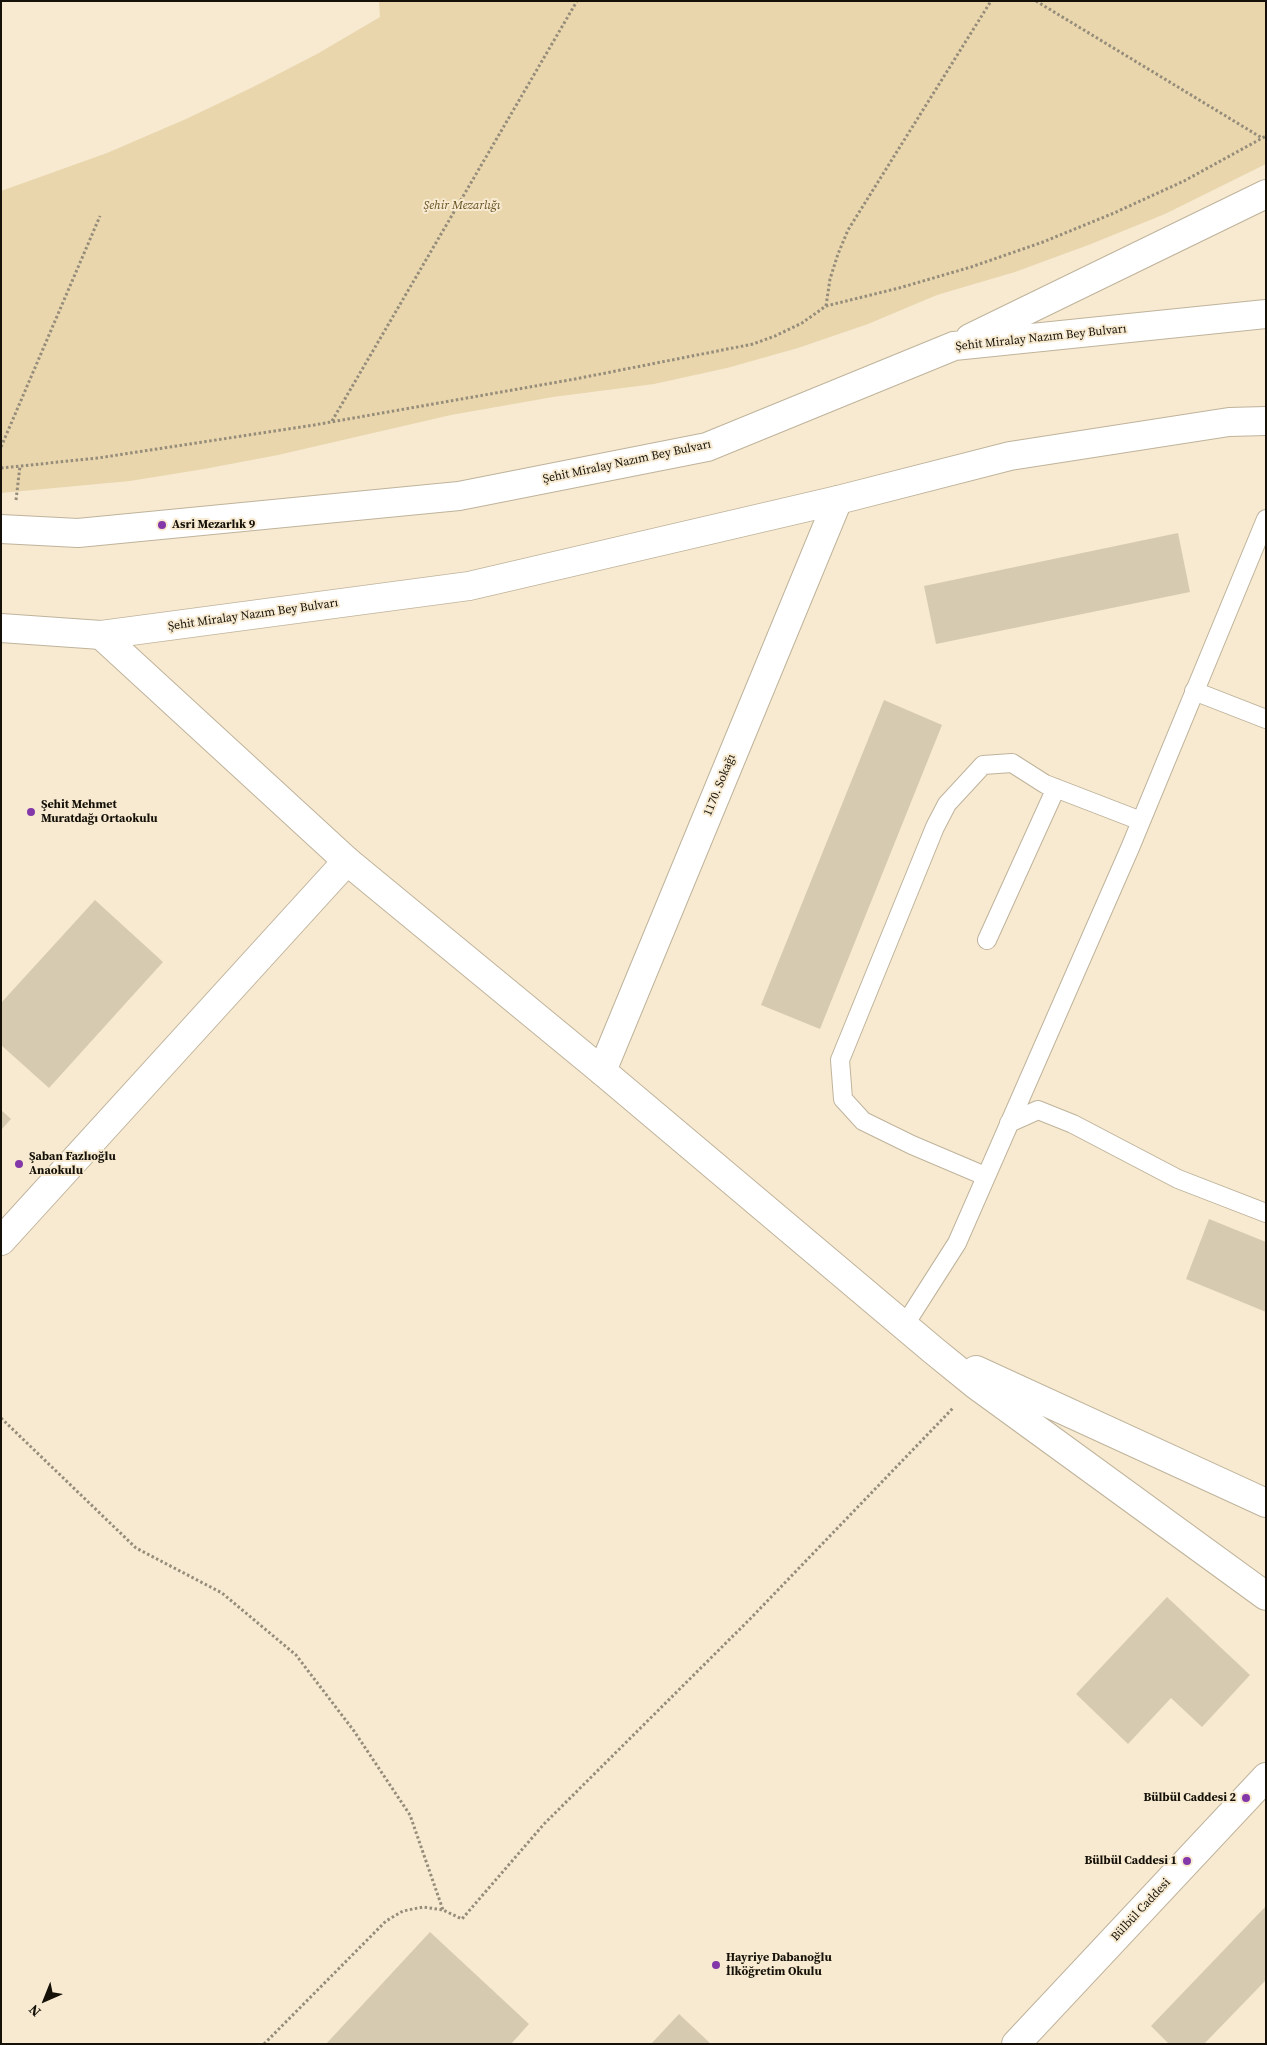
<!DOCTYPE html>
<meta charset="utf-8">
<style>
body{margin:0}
#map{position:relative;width:1267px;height:2045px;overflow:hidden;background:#f7ead1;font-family:"Source Serif 4",serif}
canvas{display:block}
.frame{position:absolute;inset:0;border:2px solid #151108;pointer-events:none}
.north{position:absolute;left:20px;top:1975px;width:50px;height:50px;-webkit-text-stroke:4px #f7ead1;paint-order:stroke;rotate:224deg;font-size:14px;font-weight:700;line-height:20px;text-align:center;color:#151108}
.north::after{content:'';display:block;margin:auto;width:18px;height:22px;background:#151108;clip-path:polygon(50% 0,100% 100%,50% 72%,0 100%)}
</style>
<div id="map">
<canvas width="1267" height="2045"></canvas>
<div class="frame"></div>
<div class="north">N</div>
</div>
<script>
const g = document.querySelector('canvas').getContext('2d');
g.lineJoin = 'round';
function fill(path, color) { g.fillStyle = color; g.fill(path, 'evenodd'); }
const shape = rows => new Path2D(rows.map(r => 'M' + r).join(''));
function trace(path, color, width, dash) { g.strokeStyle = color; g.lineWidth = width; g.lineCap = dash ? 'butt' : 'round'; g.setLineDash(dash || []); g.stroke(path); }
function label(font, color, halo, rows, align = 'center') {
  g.font = font + ' "Source Serif 4",serif'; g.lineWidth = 4; g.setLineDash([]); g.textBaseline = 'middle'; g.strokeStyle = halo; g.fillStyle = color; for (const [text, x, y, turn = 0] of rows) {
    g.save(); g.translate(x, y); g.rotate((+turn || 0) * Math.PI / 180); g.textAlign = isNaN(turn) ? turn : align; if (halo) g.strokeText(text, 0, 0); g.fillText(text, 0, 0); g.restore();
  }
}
fill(shape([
 [379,1,1266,1,1266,164,1165,214,1091,244,1015,272,937,295,868,324,798,348,727,368,654,384,553,397,451,415,278,455,204,469,130,481,1,493,1,191,107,153,186,119,253,87,317,54,380,17]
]), '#e9d6ad');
fill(shape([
 [1178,533,1190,592,936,644,924,586],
 [884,700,942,725,820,1029,761,1005],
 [95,900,163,962,49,1088,1,1045,1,1003],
 [1,1110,11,1119,1,1130],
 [1209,1219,1266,1242,1266,1312,1186,1279],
 [1167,1597,1250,1675,1202,1727,1171,1698,1128,1744,1076,1694],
 [1266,1906,1266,1980,1204,2044,1169,2044,1151,2026],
 [430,1932,529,2024,511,2044,326,2044],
 [679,2014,711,2044,651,2044]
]), '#d6cab1');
const service = shape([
 [1194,691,1266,719],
 [987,940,1056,788],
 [1009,1123,1038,1110,1073,1124,1178,1179,1266,1213],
 [985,1176,912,1145,863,1121,843,1099,840,1060,935,827,947,804,983,765,1012,763,1045,784,1141,821],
 [904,1326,957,1243,1130,848,1266,519]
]);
const minor = shape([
 [602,1071,838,500],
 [1,1241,347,861],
 [1016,2044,1266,1777]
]);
const tertiary = shape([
 [101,635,347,861,602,1071,933,1350,976,1385,1266,1596],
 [976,1370,1266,1503]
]);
const primary = shape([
 [970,338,1266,194],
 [1,529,78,533,459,496,707,447,954,346,1266,314],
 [1,628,101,635,469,586,838,500,1010,456,1229,422,1266,421]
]);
trace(service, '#bfb39b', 20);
trace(minor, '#bfb39b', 30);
trace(tertiary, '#bfb39b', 30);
trace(primary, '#bfb39b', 30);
trace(shape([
 [1036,1,1262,138],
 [826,306,830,279,838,254,848,230,991,1],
 [332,421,577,1],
 [1,447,100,216],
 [1,468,98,458,314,425,575,379,753,344,775,336,802,323,826,306,899,288,971,267,1043,242,1114,213,1184,181,1266,136],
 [16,500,20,466],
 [1,1418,136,1548,222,1593,296,1655,354,1731,410,1815,443,1910],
 [264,2044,386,1921,403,1911,423,1907,443,1910,462,1919,544,1824,750,1619,954,1407]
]), '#958c7a', 3, [2.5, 2.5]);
trace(service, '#fff', 18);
trace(minor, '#fff', 28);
trace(tertiary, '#fff', 28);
trace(primary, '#fff', 28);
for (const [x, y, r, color] of [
 [162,525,5,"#8337a8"],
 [31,812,5,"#8337a8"],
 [19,1164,5,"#8337a8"],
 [1246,1798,5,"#8337a8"],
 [1187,1861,5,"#8337a8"],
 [716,1965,5,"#8337a8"]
]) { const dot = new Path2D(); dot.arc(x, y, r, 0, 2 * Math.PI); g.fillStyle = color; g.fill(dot); trace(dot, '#f7ead1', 2); }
label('italic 12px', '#654f1d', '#f7ead1', [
 ["Şehir Mezarlığı",462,206]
]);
label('12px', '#151108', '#f7ead1', [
 ["Şehit Miralay Nazım Bey Bulvarı",1041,338,-6],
 ["Şehit Miralay Nazım Bey Bulvarı",627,462,-12],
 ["Şehit Miralay Nazım Bey Bulvarı",253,615,-8],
 ["1170. Sokağı",720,785,-68],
 ["Bülbül Caddesi",1141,1910,-47]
]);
label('bold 12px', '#151108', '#f7ead1', [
 ["Asri Mezarlık 9",172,525],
 ["Şehit Mehmet",41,805],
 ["Muratdağı Ortaokulu",41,819],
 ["Şaban Fazlıoğlu",29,1157],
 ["Anaokulu",29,1171],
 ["Bülbül Caddesi 2",1236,1798,"right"],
 ["Bülbül Caddesi 1",1177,1861,"right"],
 ["Hayriye Dabanoğlu",726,1958],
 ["İlköğretim Okulu",726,1972]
], 'left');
</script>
